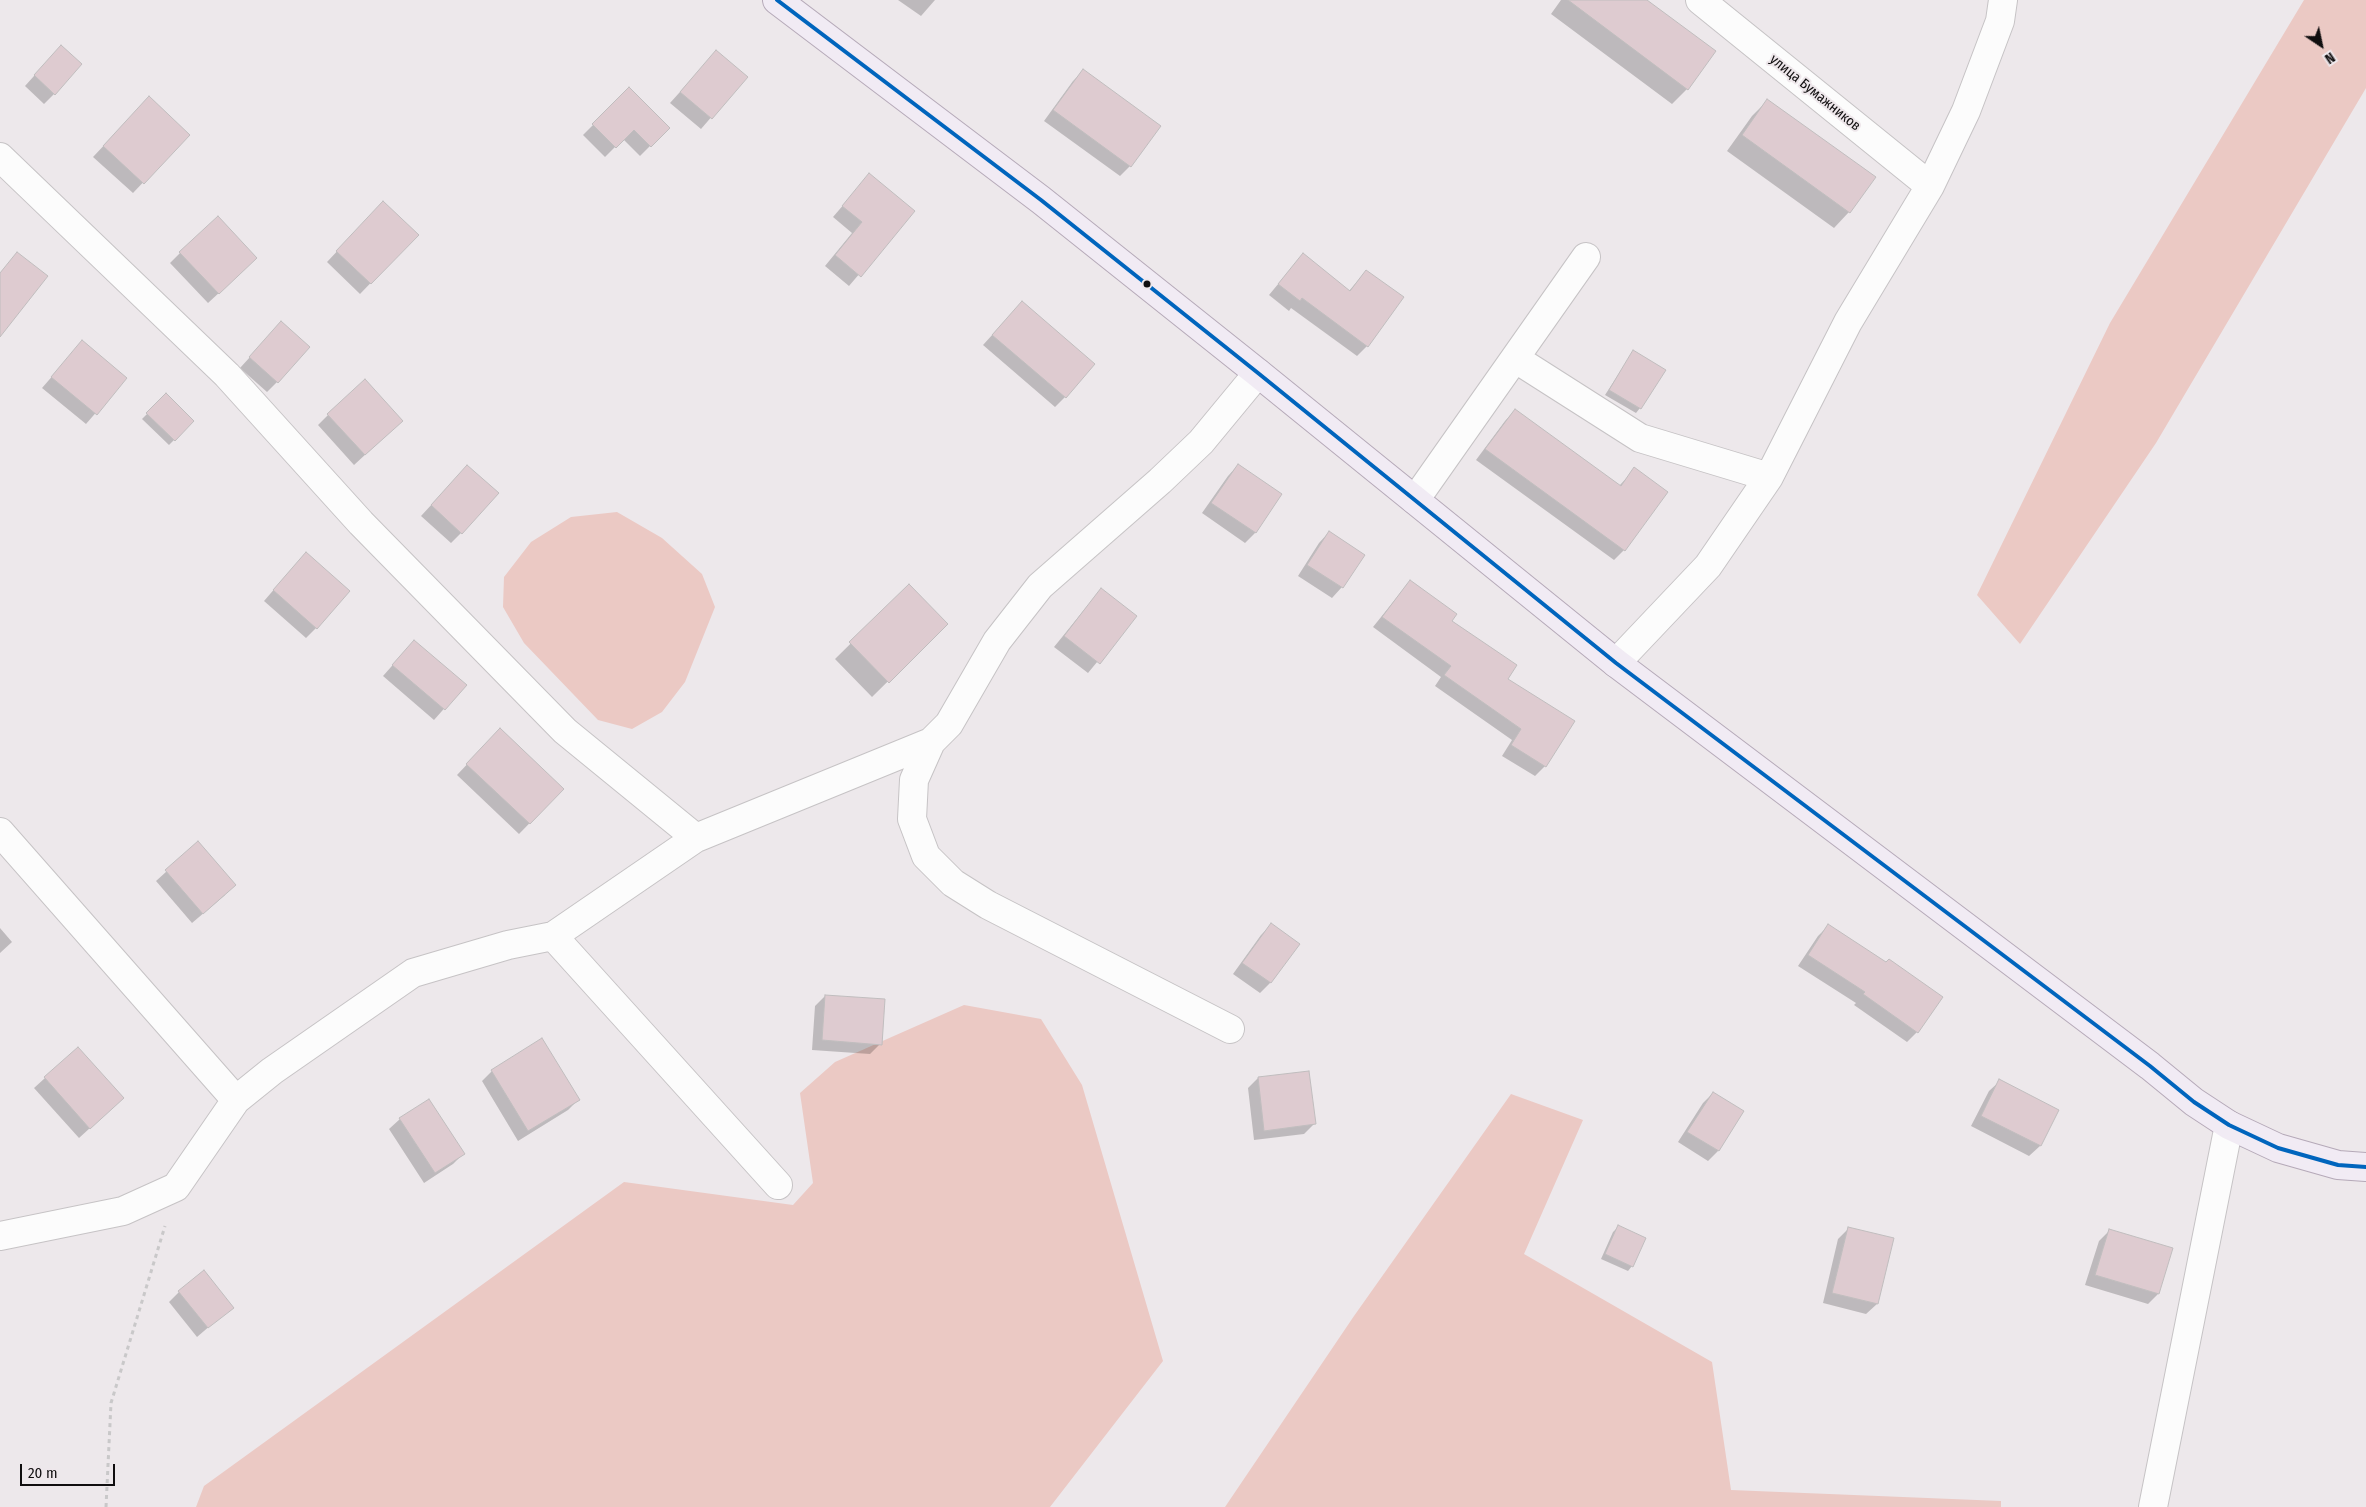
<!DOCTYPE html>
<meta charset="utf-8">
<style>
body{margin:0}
#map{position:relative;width:2366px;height:1507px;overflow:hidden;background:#ede8eb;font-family:"Fira Sans Condensed",sans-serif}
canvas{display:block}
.north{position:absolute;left:2296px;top:20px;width:50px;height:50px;-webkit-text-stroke:4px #eee7eb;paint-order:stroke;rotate:146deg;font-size:14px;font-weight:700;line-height:20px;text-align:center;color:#100e0f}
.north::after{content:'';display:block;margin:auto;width:18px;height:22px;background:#100e0f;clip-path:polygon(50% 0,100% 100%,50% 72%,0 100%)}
.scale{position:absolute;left:20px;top:1464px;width:95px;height:22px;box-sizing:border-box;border:2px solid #100e0f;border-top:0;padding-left:6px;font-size:15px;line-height:18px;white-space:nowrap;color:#100e0f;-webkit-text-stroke:4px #eee7eb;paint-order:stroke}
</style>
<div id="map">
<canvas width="2366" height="1507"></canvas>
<div class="north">N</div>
<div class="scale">20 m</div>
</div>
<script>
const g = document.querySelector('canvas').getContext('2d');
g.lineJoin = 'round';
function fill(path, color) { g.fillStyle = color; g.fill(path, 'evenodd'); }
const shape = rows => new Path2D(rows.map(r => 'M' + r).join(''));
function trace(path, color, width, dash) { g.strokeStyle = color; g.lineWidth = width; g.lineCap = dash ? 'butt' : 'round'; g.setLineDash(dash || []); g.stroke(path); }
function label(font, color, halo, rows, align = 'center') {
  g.font = font + ' "Fira Sans Condensed",sans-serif'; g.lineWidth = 4; g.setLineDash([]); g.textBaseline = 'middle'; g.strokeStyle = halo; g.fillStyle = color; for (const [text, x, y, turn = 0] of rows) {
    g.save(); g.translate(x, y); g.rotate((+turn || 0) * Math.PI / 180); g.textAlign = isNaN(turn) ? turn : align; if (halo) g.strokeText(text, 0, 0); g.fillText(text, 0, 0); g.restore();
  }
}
fill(shape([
 [2304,0,2366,0,2366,88,2156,443,2020,644,1977,595,2110,323],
 [617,512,662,538,702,574,715,607,685,682,662,712,632,729,598,720,524,643,503,607,504,577,531,542,571,517],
 [964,1005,1041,1019,1082,1085,1163,1361,1050,1507,196,1507,204,1486,624,1182,793,1205,813,1183,800,1093,835,1062],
 [1511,1094,1583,1120,1524,1254,1712,1362,1731,1490,2001,1501,2001,1507,1225,1507,1354,1316]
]), '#ebc9c4');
fill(shape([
 [898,0,935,0,921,16],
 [1561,0,1645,0,1687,89,1672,104,1551,14],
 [716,52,746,77,701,129,670,103],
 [51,57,54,94,44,104,25,86],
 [1083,71,1130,166,1120,176,1044,121,1073,81],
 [629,89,668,128,640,156,623,139,605,157,583,135],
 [1768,100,1849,212,1834,228,1727,151,1752,116],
 [139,108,188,135,133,193,93,157],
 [869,175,913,211,849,286,825,266,852,233,833,217],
 [373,213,417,235,360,294,327,262],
 [180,253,246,268,208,303,170,263],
 [1303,254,1349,291,1366,271,1367,346,1357,356,1291,308,1289,311,1269,295],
 [1022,302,1065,397,1055,407,983,345],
 [281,323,277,382,267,392,240,368],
 [82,342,126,378,86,424,42,388],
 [1633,352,1640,408,1636,413,1605,395],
 [166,395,193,421,169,445,142,419],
 [1515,410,1619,486,1635,469,1624,550,1614,560,1476,460,1505,421],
 [328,415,391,431,354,465,318,425],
 [1238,465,1281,495,1255,533,1245,543,1202,513,1228,476],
 [457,477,461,533,451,543,421,516],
 [1329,532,1363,555,1342,587,1332,598,1298,576,1319,543],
 [296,564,316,628,306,638,264,601],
 [1410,581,1506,679,1545,766,1535,776,1502,756,1512,740,1435,686,1441,677,1373,627],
 [909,586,946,624,872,697,835,659],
 [1101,589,1135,616,1088,673,1054,647],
 [414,641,465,685,434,720,383,676],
 [490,740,563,789,519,834,457,775],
 [198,843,225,895,192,923,156,881],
 [1271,925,1298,944,1270,983,1260,993,1233,974,1261,935],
 [1828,926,1917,1032,1907,1042,1854,1005,1856,1003,1798,966,1818,936],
 [0,928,12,942,0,953],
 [825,996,880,1044,870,1054,812,1050,815,1006],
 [78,1048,112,1108,79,1138,34,1088],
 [492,1071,578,1100,568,1110,518,1141,482,1081],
 [1308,1072,1314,1124,1304,1134,1254,1140,1248,1088,1258,1078],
 [2000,1081,2058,1111,2040,1146,2029,1156,1971,1126,1989,1091],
 [1713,1093,1743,1112,1718,1151,1708,1161,1678,1142,1703,1103],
 [429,1101,463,1154,453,1164,424,1183,389,1129,400,1119],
 [1618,1227,1632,1266,1628,1271,1601,1259,1613,1232],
 [1849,1228,1877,1304,1866,1314,1823,1303,1838,1239],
 [2109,1231,2171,1249,2158,1294,2148,1304,2085,1285,2099,1241],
 [179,1292,232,1307,197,1337,169,1302]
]), '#0003');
const building = shape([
 [1568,0,1647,0,1716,51,1688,90,1568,0],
 [61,45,82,64,55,95,34,75,61,45],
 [716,50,748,77,712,119,680,92,716,50],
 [1083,69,1161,126,1131,167,1053,110,1083,69],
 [629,87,670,128,651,147,634,130,616,148,592,124,629,87],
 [149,96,190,135,144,184,103,146,149,96],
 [1767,99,1876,177,1850,213,1742,135,1767,99],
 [869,173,915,211,861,277,835,255,862,222,842,206,869,173],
 [383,201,419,235,371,284,336,251,383,201],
 [218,216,257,258,219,294,179,252,218,216],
 [17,252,48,276,0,337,0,273,17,252],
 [1303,253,1350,291,1366,270,1404,297,1368,347,1302,298,1300,301,1278,284,1303,253],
 [1022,301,1095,364,1066,398,992,335,1022,301],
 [281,321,310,347,278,383,249,357,281,321],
 [82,340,127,378,97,415,51,377,82,340],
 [1633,350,1666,370,1641,409,1609,390,1633,350],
 [365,379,403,421,365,455,327,414,365,379],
 [166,393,194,421,175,441,146,413,166,393],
 [1515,409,1621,486,1634,467,1668,492,1625,551,1485,449,1515,409],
 [1238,464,1282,494,1256,533,1211,503,1238,464],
 [467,465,499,493,462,534,431,505,467,465],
 [1329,531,1365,555,1343,588,1307,565,1329,531],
 [306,552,350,591,317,629,273,590,306,552],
 [1410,580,1457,614,1452,621,1517,665,1508,679,1575,721,1546,767,1511,745,1521,729,1444,675,1451,666,1382,617,1410,580],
 [909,584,948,624,889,683,849,642,909,584],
 [1101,588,1137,616,1100,664,1064,636,1101,588],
 [414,640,467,685,445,710,392,665,414,640],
 [500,728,564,789,530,824,466,764,500,728],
 [198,841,236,885,203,914,165,870,198,841],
 [1271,923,1300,944,1271,983,1242,963,1271,923],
 [1828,924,1886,962,1889,959,1943,997,1918,1033,1863,994,1865,992,1808,955,1828,924],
 [825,995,885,999,882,1045,822,1040,825,995],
 [542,1038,580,1100,528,1131,491,1070,542,1038],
 [78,1047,124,1098,90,1129,44,1077,78,1047],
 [1309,1071,1316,1124,1264,1131,1258,1077,1309,1071],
 [1999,1079,2059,1110,2041,1146,1981,1116,1999,1079],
 [1713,1092,1744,1111,1719,1151,1687,1132,1713,1092],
 [429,1099,465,1154,435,1173,399,1118,429,1099],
 [1618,1225,1646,1238,1633,1267,1605,1254,1618,1225],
 [1848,1227,1894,1238,1878,1304,1832,1293,1848,1227],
 [2109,1229,2173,1248,2159,1294,2095,1275,2109,1229],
 [204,1270,234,1308,208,1328,178,1291,204,1270]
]);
fill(building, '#decbd0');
trace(building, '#c0bdbe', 1);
const minor = shape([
 [1700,0,1930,186],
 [0,157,227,375,361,523,565,731,696,838],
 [1516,359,1640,438,1769,477],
 [1415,500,1586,257],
 [1616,663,1708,566,1769,477,1848,322,1930,186,1966,111,2000,21,2003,0],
 [931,742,914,780,912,819,926,856,953,883,988,905,1230,1029],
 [0,832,236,1100],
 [553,936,778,1185],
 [0,1236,123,1211,176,1187,236,1100,272,1071,413,973,508,945,553,936,696,838,931,742,949,724,997,641,1040,586,1160,481,1201,442,1258,373],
 [2153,1507,2229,1125]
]);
const major = shape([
 [777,0,1041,200,1258,373,1616,663,2150,1066,2194,1102,2229,1125,2278,1148,2338,1165,2366,1167]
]);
trace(minor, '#c6c3c5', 30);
trace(major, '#b5a9b8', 30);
trace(shape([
 [106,1507,111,1403,165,1226]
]), '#c9c8c9', 3, [4, 4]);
trace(minor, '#fcfcfc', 28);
trace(major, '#f1ebf4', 28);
trace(shape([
 [777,0,1041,200,1258,373,1616,663,2150,1066,2194,1102,2229,1125,2278,1148,2338,1165,2366,1167]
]), '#0065bd', 4);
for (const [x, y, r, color] of [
 [1147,284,4.5,"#100e0f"]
]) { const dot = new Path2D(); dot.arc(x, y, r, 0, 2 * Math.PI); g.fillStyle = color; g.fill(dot); trace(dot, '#eee7eb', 2); }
label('14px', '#100e0f', '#eee7eb', [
 ["улица Бумажников",1815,93,39]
]);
</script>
